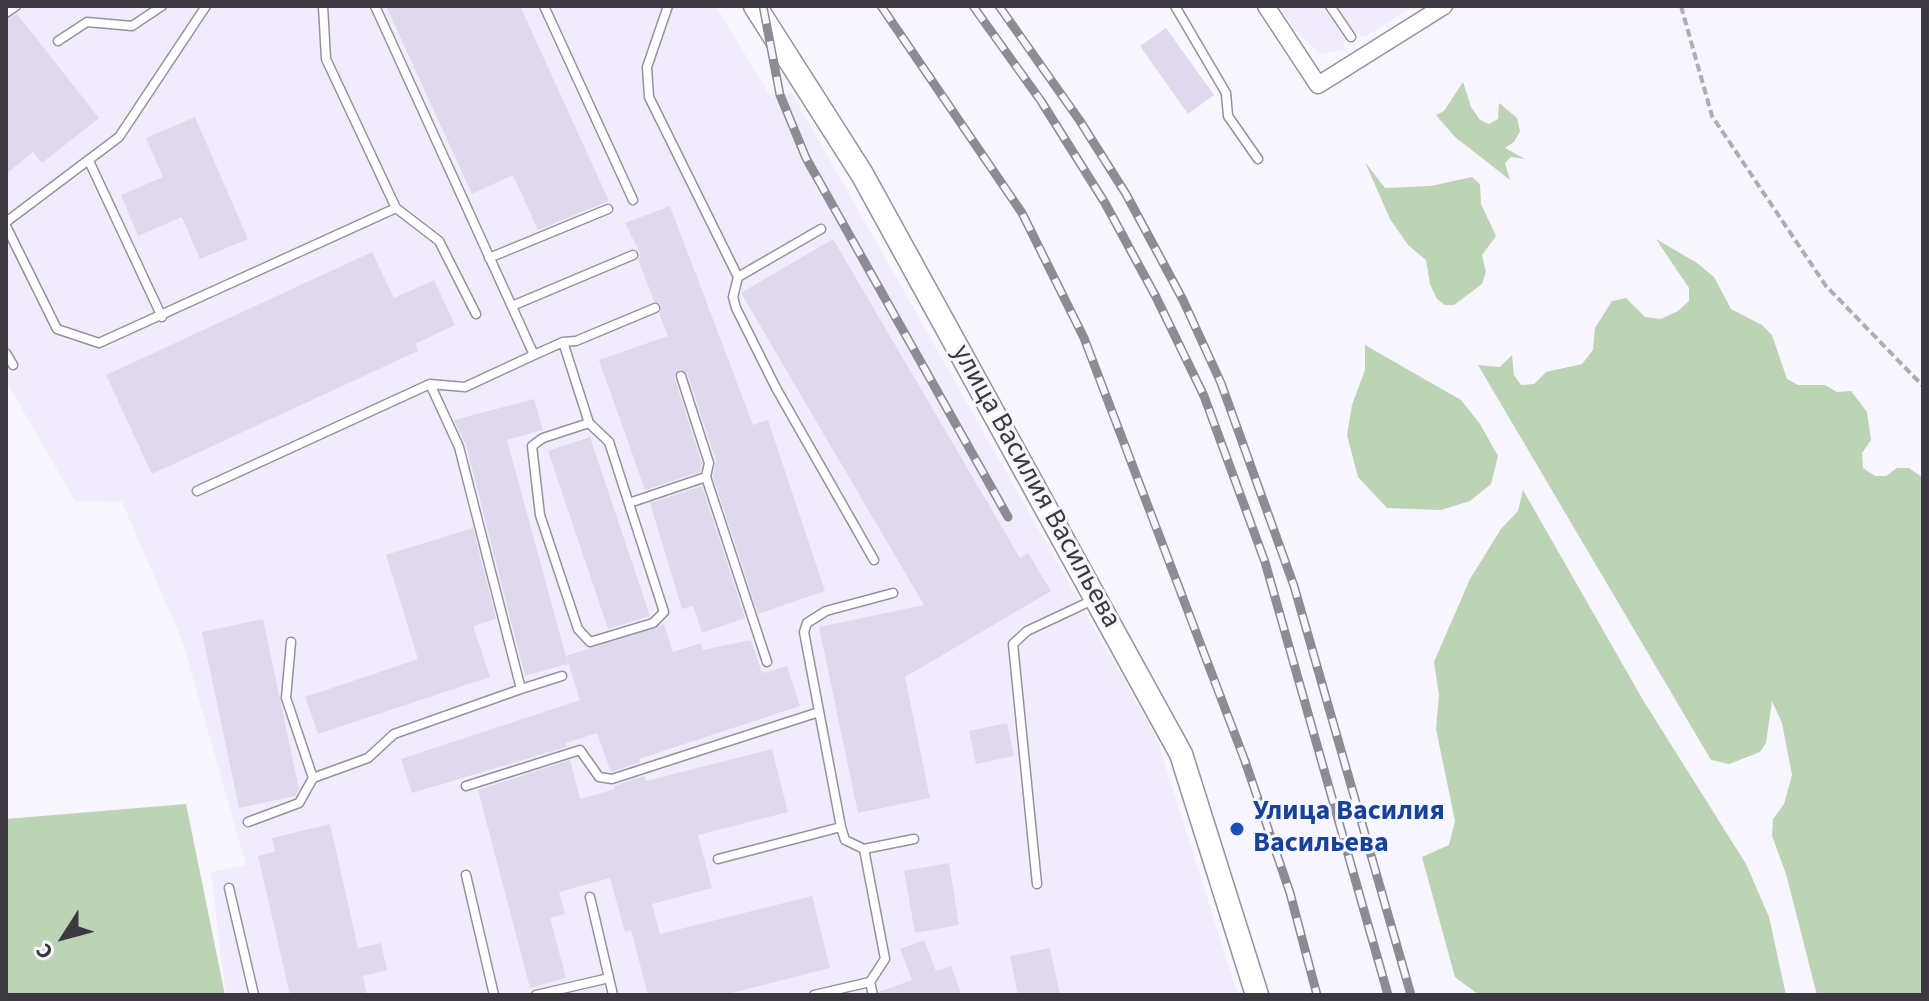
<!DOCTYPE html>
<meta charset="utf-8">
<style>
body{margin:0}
#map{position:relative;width:1929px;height:1001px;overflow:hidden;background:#f7f5fd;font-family:"Source Sans 3",sans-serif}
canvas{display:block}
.frame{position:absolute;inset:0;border:8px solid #3b3840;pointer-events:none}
.north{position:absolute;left:24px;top:897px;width:80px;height:80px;-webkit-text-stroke:6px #f7f5fd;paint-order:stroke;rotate:234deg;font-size:22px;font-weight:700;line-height:32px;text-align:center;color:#3b3840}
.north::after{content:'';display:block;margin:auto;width:28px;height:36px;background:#3b3840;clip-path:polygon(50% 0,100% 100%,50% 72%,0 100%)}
</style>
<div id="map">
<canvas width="1929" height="1001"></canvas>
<div class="frame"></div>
<div class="north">С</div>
</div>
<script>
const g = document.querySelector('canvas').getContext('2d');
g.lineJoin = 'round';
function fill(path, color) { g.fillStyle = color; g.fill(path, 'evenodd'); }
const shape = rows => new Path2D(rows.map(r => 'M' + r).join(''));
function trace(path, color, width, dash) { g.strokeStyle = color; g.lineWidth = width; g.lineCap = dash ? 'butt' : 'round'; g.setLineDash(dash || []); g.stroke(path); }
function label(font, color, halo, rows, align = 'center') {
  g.font = font + ' "Source Sans 3",sans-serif'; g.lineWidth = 6; g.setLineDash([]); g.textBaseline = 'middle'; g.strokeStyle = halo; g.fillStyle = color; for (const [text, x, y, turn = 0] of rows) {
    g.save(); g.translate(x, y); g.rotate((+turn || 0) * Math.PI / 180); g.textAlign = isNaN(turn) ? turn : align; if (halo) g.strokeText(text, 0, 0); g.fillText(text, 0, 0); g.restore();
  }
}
fill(shape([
 [6,6,716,6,771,97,792,93,1157,739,1238,995,226,995,211,872,246,865,183,643,122,502,75,501,6,381],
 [1279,6,1414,6,1365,37,1356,33,1344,41,1345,49,1320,54,1295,30]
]), '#f1ecfc');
fill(shape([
 [1463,82,1471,107,1480,120,1489,124,1498,119,1499,103,1517,118,1520,131,1514,142,1505,148,1525,159,1511,157,1505,163,1510,180,1455,137,1436,115,1444,111],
 [1365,162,1385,188,1431,186,1472,177,1480,184,1481,204,1496,236,1482,255,1486,272,1482,284,1454,305,1445,305,1437,299,1430,284,1426,260,1408,245,1390,219],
 [1656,239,1697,263,1714,277,1731,309,1762,325,1772,335,1787,379,1798,385,1825,385,1837,392,1851,391,1867,412,1871,440,1862,453,1863,468,1875,476,1886,476,1897,468,1909,468,1923,478,1923,995,1817,995,1786,874,1772,836,1773,819,1784,804,1792,775,1782,723,1772,701,1766,743,1760,752,1729,764,1711,760,1478,365,1500,367,1512,355,1514,375,1521,385,1534,384,1546,372,1582,364,1593,350,1595,328,1612,301,1626,298,1645,317,1661,319,1678,311,1689,301,1689,288],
 [1365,345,1461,400,1480,424,1498,456,1491,484,1470,501,1441,510,1387,508,1358,477,1347,435,1352,405,1365,370],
 [1523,490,1643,700,1746,864,1769,917,1786,995,1479,995,1455,977,1422,857,1449,845,1455,821,1436,729,1439,695,1434,662,1470,579,1501,529,1518,511],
 [186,804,225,995,6,995,6,819]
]), '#bcd3b6');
fill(shape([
 [386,6,520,6,609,201,538,230,513,175,472,194],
 [17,14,99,118,42,163,33,152,6,174,6,20],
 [1166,28,1214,95,1188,114,1140,46],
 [195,117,248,239,200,259,182,217,138,236,121,195,163,177,146,138],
 [670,206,753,425,768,420,825,591,758,614,713,477,716,461,687,373,680,369,674,377,702,463,700,472,645,490,599,360,668,336,659,314,662,306,654,301,638,259,640,253,625,223],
 [833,239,1020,558,1028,553,1051,591,905,677,930,798,858,813,819,627,924,605,741,293],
 [372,252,394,298,434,280,455,325,415,344,418,351,152,474,106,375],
 [534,399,543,430,507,440,568,664,525,676,466,445,454,420],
 [590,437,650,616,608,629,548,451],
 [702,486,745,618,702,633,693,606,682,609,650,503],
 [473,528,496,619,473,626,490,677,318,734,305,697,418,659,386,555],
 [263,619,299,789,295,796,239,808,202,632],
 [664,624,673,652,701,643,703,650,751,640,762,673,787,666,800,706,639,759,640,762,611,772,597,733,566,743,566,747,412,793,401,759,580,700,566,656],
 [1007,723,1014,756,976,764,969,731],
 [772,749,788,812,698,835,712,888,652,904,660,934,812,896,830,968,724,995,648,995,631,930,625,932,610,878,559,892,565,914,550,918,566,978,530,988,478,790,570,760,580,799,615,789,614,786,644,776,646,781],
 [330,824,358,948,381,943,387,970,363,976,367,995,290,995,258,856,275,852,272,838],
 [949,863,959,925,915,933,904,871],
 [924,940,936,971,951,966,962,995,880,995,879,992,912,980,900,949],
 [1050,948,1060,995,1018,995,1010,956]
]), '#e0d9ed');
const lane = shape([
 [544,6,633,200],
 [668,6,647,67,649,97,738,277,733,297,736,308,776,388,874,560],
 [1175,6,1226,93,1228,116,1258,159],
 [1330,6,1351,37],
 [6,13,16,6],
 [58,41,87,22,132,26,162,6],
 [89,161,162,317],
 [396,208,439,241,476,314],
 [6,222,119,137,206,6],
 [6,226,57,329,99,343,396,208,326,59,323,6],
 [489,258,608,209],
 [738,277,821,229],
 [512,306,633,255],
 [563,342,576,341,655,308],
 [6,353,13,365],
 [534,355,563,342,589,423,543,438,532,446,540,515,578,629,590,642,653,623,664,612,609,442,589,423],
 [681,376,709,463,706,477],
 [197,491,430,384,465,387,534,355,375,6],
 [629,503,706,477,767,662],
 [291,642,286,698,313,778],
 [521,689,562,676],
 [466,786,580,750,599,777,612,779,819,712],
 [248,822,299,803,313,778,368,758,394,734,521,689,459,447,430,384],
 [864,849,914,839],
 [718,859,841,827],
 [466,875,494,995],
 [1037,884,1013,644,1027,631,1093,600],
 [229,888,254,995],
 [590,897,609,978],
 [536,995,609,978,613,995],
 [814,995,870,982],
 [873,995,870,982,885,959,864,849,845,840,841,827,804,632,807,623,826,611,893,593]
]);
const street = shape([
 [1266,6,1318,85,1444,6]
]);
const secondary = shape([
 [755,6,862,174,1181,754,1257,995]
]);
trace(lane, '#9690a3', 11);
trace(street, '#9690a3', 19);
trace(secondary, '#9690a3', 25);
trace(shape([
 [1681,6,1712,116,1826,286,1923,386]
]), '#afacb4', 4, [8, 4]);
trace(lane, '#fff', 8);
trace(street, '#fff', 16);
trace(secondary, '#fff', 22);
const rail = shape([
 [763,6,780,95,806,158,1008,517],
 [881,6,1022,213,1084,338,1245,761,1290,893,1317,995],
 [973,6,1041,101,1105,203,1156,297,1204,396,1265,562,1388,995],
 [999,6,1080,121,1126,194,1183,300,1221,383,1294,586,1411,995]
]);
trace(rail, '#8d8b93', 9);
trace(rail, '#f7f5fd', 6, [18]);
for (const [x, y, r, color] of [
 [1237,829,8,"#1a4fb4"]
]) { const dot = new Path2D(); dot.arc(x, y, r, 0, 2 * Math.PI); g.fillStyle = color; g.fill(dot); trace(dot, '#f7f5fd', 3); }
label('28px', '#3b3840', '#f7f5fd', [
 ["улица Василия Васильева",1035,487,61]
]);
label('bold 28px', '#164399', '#f7f5fd', [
 ["Улица Василия",1253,813],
 ["Васильева",1253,845]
], 'left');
</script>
